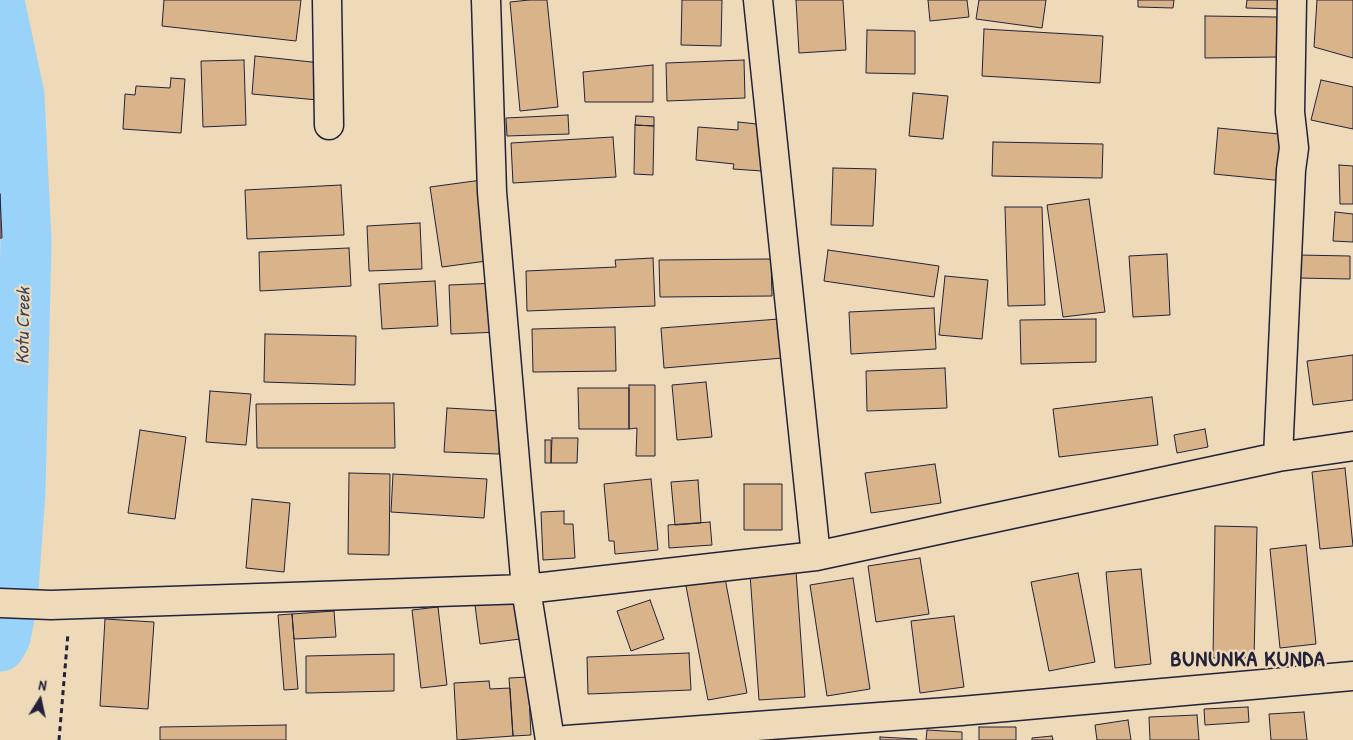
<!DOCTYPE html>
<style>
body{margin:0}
#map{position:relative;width:1353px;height:740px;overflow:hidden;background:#eed9b8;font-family:"Patrick Hand",sans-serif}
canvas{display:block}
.north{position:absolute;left:15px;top:675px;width:50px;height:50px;-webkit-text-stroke:4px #eed9b8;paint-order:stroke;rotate:10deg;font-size:14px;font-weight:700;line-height:20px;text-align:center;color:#22223b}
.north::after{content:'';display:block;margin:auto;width:18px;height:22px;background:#22223b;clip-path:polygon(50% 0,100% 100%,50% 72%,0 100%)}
</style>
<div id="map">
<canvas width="1353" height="740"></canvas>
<div class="north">N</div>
</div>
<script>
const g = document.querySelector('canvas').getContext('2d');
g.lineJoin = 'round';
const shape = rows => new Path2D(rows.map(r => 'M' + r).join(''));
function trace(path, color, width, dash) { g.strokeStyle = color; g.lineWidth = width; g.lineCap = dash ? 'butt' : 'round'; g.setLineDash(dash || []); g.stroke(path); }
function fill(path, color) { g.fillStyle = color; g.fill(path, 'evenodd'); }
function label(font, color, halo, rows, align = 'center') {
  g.font = font + ' "Patrick Hand",sans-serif'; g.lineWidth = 4.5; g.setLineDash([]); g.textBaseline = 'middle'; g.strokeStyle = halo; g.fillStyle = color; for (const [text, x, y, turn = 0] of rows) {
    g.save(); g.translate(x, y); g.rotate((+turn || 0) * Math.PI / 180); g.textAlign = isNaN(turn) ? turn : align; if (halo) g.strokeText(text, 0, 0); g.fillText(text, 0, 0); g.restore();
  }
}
trace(shape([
 [0,6,19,95,26,242,20,491,12,603,5,637,0,646]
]), '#99d3f9', 51);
const building = shape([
 [164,0,301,0,296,41,162,26,164,0],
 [529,0,547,0,558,107,520,111,510,2,529,0],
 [682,0,722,0,721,46,681,45,682,0],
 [796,0,843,0,846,50,799,53,796,0],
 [928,0,967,0,969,17,930,21,928,0],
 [979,0,1046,0,1042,28,976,19,979,0],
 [1138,0,1174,0,1173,8,1138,7,1138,0],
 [1247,0,1280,0,1280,9,1246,8,1247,0],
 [1317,0,1353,0,1353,58,1314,47,1317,0],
 [1205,16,1277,17,1278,57,1205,58,1205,16],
 [984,29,1103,36,1100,83,982,76,984,29],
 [867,30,915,31,915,74,866,73,867,30],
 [255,56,321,63,318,100,252,94,255,56],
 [244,60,246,125,203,127,201,61,244,60],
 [744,60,745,98,667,101,666,63,744,60],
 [653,65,653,102,585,102,583,72,653,65],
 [171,78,185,79,181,133,123,129,125,94,135,95,136,86,170,88,171,78],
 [1321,80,1353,87,1353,129,1311,120,1321,80],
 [913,93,948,96,943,139,909,136,913,93],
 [568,115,569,134,507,136,506,118,568,115],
 [636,116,654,117,654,126,635,125,636,116],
 [738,122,766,125,762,171,733,169,734,164,696,160,698,127,738,130,738,122],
 [635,125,654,126,653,175,634,174,635,125],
 [1218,128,1289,135,1284,181,1214,174,1218,128],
 [613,137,616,177,513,183,511,143,613,137],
 [993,142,1103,144,1102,178,992,176,993,142],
 [1339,165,1353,166,1353,204,1340,204,1339,165],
 [833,168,876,169,873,226,831,225,833,168],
 [482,180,494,260,442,267,430,187,482,180],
 [341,185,344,235,247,239,245,190,341,185],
 [0,194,2,238,0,238,0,194],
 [1089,199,1105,312,1063,317,1047,205,1089,199],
 [1005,207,1042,207,1045,305,1008,306,1005,207],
 [1335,212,1353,214,1353,242,1333,241,1335,212],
 [420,223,422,269,369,271,367,226,420,223],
 [349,248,351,286,260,291,259,252,349,248],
 [828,250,939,266,934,297,824,281,828,250],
 [1167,254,1170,315,1133,317,1129,256,1167,254],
 [1298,255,1350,256,1350,279,1298,278,1298,255],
 [653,258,655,306,527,311,526,271,616,267,615,260,653,258],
 [771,259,772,296,660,297,659,260,771,259],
 [945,276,988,280,982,339,939,335,945,276],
 [435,281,438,326,382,329,379,284,435,281],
 [498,283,500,332,451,334,449,285,498,283],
 [934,308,936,349,851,354,849,312,934,308],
 [779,319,783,358,664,368,661,328,779,319],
 [1096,319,1096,362,1021,364,1020,320,1096,319],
 [615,327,616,371,533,372,532,329,615,327],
 [265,334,356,336,355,385,264,382,265,334],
 [1353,355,1353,400,1313,405,1307,361,1353,355],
 [945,368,947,408,867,411,866,371,945,368],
 [706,382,712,437,677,440,672,385,706,382],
 [629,385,655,385,655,456,636,456,637,428,629,429,629,385],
 [578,388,629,388,629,429,579,429,578,388],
 [210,391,251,394,246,445,206,442,210,391],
 [1152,397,1158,445,1059,457,1053,409,1152,397],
 [394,403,395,448,257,448,256,404,394,403],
 [447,408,501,411,499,454,444,452,447,408],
 [1205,429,1208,447,1177,453,1174,435,1205,429],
 [140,430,186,437,175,519,128,513,140,430],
 [552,438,578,438,577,463,551,463,552,438],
 [545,440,551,440,551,463,545,463,545,440],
 [935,464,941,503,871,513,865,473,935,464],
 [1345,468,1353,546,1320,549,1312,472,1345,468],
 [349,473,390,474,389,555,348,554,349,473],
 [393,474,487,479,484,518,391,512,393,474],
 [651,479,658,550,615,554,614,541,609,541,604,484,651,479],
 [698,480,701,523,675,525,671,482,698,480],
 [744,484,782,484,782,530,744,530,744,484],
 [252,499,290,503,284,572,246,568,252,499],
 [564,511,564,524,573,524,575,558,543,560,541,512,564,511],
 [710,522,712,545,669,548,668,525,710,522],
 [1215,526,1257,527,1254,658,1213,658,1215,526],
 [1306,545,1316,644,1280,648,1270,549,1306,545],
 [920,558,929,614,876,622,868,566,920,558],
 [1141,569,1151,664,1115,668,1106,572,1141,569],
 [796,571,805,697,759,700,750,574,796,571],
 [724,573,747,693,708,700,685,581,724,573],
 [1078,573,1095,662,1049,671,1031,582,1078,573],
 [853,578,870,689,827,696,810,585,853,578],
 [516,600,520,639,480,644,475,605,516,600],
 [650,600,664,639,631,651,617,611,650,600],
 [438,607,447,685,421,688,412,610,438,607],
 [334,611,336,637,294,639,292,614,334,611],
 [292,614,298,689,284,690,278,615,292,614],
 [954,616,964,687,920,693,911,621,954,616],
 [105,619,154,622,148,709,100,706,105,619],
 [689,653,691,690,588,694,587,657,689,653],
 [394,654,394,691,306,693,306,656,394,654],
 [528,677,531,735,513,736,509,678,528,677],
 [489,681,490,689,510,688,513,736,457,740,454,683,489,681],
 [1248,707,1249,722,1205,725,1204,709,1248,707],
 [1304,712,1307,740,1271,740,1269,714,1304,712],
 [1197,715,1199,740,1150,740,1149,717,1197,715],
 [1128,720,1131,740,1097,740,1095,725,1128,720],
 [286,725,286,740,160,740,160,727,286,725],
 [979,727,1016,727,1016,740,979,740,979,727],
 [927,730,962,732,962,740,926,740,927,730],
 [1052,736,1053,740,1032,740,1032,738,1052,736],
 [880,737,917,739,917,740,880,740,880,737]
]);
fill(building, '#d9b38a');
trace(building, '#22223b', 1);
const street = shape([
 [327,0,329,125],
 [486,0,492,192,526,589,550,740],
 [758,0,816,556],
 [1278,457,1291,170,1294,148,1290,112,1292,0],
 [0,603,51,605,526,589,816,556,1278,457,1353,446],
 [566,740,961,711,1353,676]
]);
trace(street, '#22223b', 31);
trace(shape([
 [59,740,68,633]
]), '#22223b', 3, [5, 4]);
trace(street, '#eed9b8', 28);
label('italic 19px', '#3a4561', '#eed9b8', [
 ["Kotu Creek",24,326,-89]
]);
g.letterSpacing = '1px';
label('bold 22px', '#22223b', '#eed9b8', [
 ["BUNUNKA KUNDA",1248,660]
]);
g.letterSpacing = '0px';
</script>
